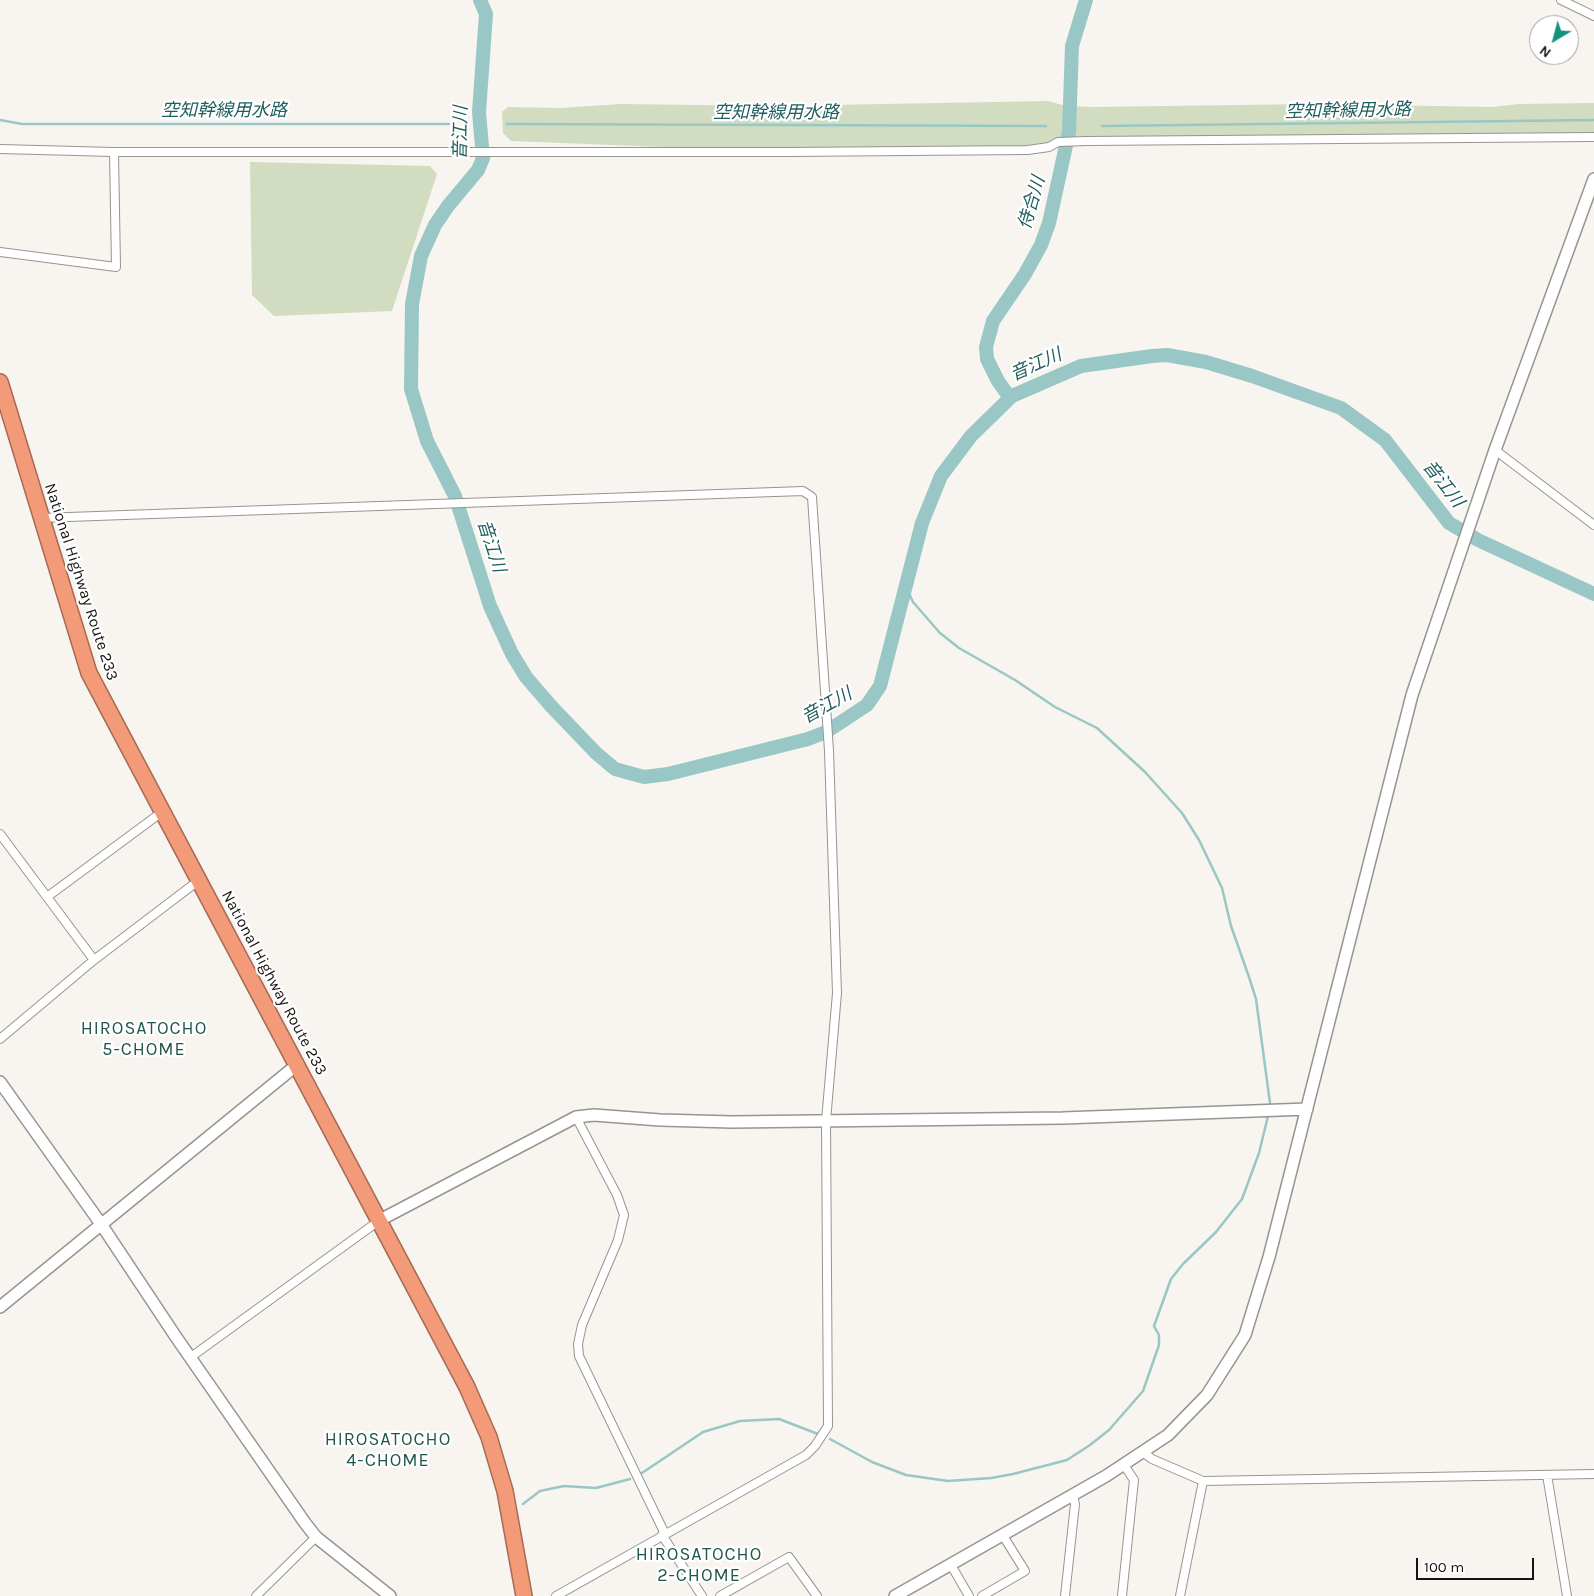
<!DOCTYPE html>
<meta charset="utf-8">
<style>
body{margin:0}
#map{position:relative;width:1594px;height:1596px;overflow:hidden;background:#f8f4f0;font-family:Karla,sans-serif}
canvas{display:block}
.north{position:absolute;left:1529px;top:15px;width:50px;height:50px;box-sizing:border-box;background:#fff;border:1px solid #a1a1a0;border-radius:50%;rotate:217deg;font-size:14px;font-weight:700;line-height:20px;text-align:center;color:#141312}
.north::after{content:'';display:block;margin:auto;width:18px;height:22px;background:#12937c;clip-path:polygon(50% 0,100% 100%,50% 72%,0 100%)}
.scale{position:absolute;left:1416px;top:1558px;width:118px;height:22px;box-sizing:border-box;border:2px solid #141312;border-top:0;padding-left:6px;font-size:15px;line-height:18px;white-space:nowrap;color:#141312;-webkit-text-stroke:4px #fff;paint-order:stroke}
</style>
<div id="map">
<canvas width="1594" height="1596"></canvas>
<div class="north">N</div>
<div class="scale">100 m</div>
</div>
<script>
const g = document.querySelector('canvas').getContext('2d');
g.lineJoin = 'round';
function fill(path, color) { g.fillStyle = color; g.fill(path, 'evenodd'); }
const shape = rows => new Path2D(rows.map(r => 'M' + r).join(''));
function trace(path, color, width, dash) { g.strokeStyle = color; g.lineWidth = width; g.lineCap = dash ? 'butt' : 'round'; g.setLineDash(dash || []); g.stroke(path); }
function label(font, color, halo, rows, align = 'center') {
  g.font = font + ' Karla,"Noto Sans JP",sans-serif'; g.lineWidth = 4.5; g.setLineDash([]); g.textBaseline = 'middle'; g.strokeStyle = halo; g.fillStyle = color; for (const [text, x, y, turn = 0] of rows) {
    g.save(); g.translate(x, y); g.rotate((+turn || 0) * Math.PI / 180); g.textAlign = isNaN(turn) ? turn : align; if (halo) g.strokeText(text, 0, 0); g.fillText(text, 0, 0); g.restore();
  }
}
fill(shape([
 [1048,101,1066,106,1094,107,1312,104,1493,107,1518,104,1594,103,1594,137,1087,141,1049,147,789,152,511,141,503,133,502,112,508,107,561,108,621,104,775,106],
 [250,162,430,166,437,174,392,311,274,316,252,295]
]), '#d1dcc1');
trace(shape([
 [0,120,22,124,449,124],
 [507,124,1046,126],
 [1102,126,1594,120],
 [906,587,913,602,940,633,959,648,1015,680,1055,707,1097,728,1145,772,1182,813,1199,840,1222,888,1231,926,1249,977,1256,999,1270,1103],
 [830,1439,872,1462,906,1475,948,1481,991,1478,1013,1474,1067,1460,1090,1445,1109,1430,1143,1391,1159,1345,1159,1335,1154,1326,1171,1279,1183,1264,1216,1232,1242,1199,1259,1153,1268,1116],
 [642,1473,703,1432,740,1421,779,1419,818,1434],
 [523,1504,540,1491,564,1486,596,1488,630,1479]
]), '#98c7c6', 2.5);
trace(shape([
 [480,0,486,14,479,112,483,158,478,170,448,206,435,225,421,256,412,304,411,389,427,441,455,496,490,606,512,654,526,677,551,706,596,753,615,769,644,777,668,774,808,739,826,732,867,705,880,686,922,523,941,476,971,436,1012,396,1081,366,1152,356,1167,355,1206,362,1252,376,1341,408,1385,440,1449,523,1478,540,1594,594],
 [1010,398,998,381,987,359,986,347,993,321,1025,274,1041,245,1049,223,1069,132,1072,46,1086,0]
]), '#98c7c6', 14);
const street = shape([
 [1561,0,1594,16],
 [0,149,114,152,789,152,1028,150,1049,147,1058,142,1087,141,1594,137],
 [0,252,116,267,114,152],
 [1495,450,1594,525],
 [40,518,803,491,812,497,829,751,837,993,826,1121,828,1426,815,1446,806,1455,556,1596],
 [0,834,94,960],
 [47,897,162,812],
 [0,1039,94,960,198,881],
 [576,1117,617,1195,624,1215,618,1240,582,1325,578,1344,579,1356,665,1534],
 [191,1357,380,1220],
 [1144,1453,1152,1459,1203,1481,1594,1474],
 [1547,1475,1567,1596],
 [662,1535,702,1596],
 [951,1565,969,1596],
 [256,1596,316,1537],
 [720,1596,789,1557,817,1596],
 [982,1596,1025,1571,1002,1534],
 [1065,1596,1075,1504,1073,1496],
 [1122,1596,1134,1480,1124,1465],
 [1180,1596,1203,1481]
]);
const secondary = shape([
 [0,1082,101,1224,176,1337,305,1523,316,1537,390,1596],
 [380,1220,576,1117,594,1115,660,1120,732,1122,1063,1118,1307,1109],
 [0,1307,298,1064],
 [895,1596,1106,1476,1168,1435,1207,1395,1245,1335,1269,1257,1412,695,1495,450,1594,179]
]);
const highway = shape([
 [0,382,89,673,467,1387,489,1437,505,1491,524,1596]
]);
trace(street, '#989490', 10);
trace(secondary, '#989490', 14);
trace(highway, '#a56b54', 18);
trace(street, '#fff', 8);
trace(secondary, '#fff', 11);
trace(highway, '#f39a78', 15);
label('16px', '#141312', '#fff', [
 ["National Highway Route 233",81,582,72],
 ["National Highway Route 233",274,983,62]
]);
label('italic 18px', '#205f5f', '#fff', [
 ["空知幹線用水路",224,111],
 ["空知幹線用水路",1348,111,-1],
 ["空知幹線用水路",776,113],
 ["音江川",461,133,-89],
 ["侍合川",1032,203,-74],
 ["音江川",1036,365,-24],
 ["音江川",1443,484,52],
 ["音江川",491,546,72],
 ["音江川",827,706,-29]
]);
g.letterSpacing = '1px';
label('18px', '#21564a', '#fff', [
 ["HIROSATOCHO",144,1029],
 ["5-CHOME",144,1050],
 ["HIROSATOCHO",388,1440],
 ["4-CHOME",388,1461],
 ["HIROSATOCHO",699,1555],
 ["2-CHOME",699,1576]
]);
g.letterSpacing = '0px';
</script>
